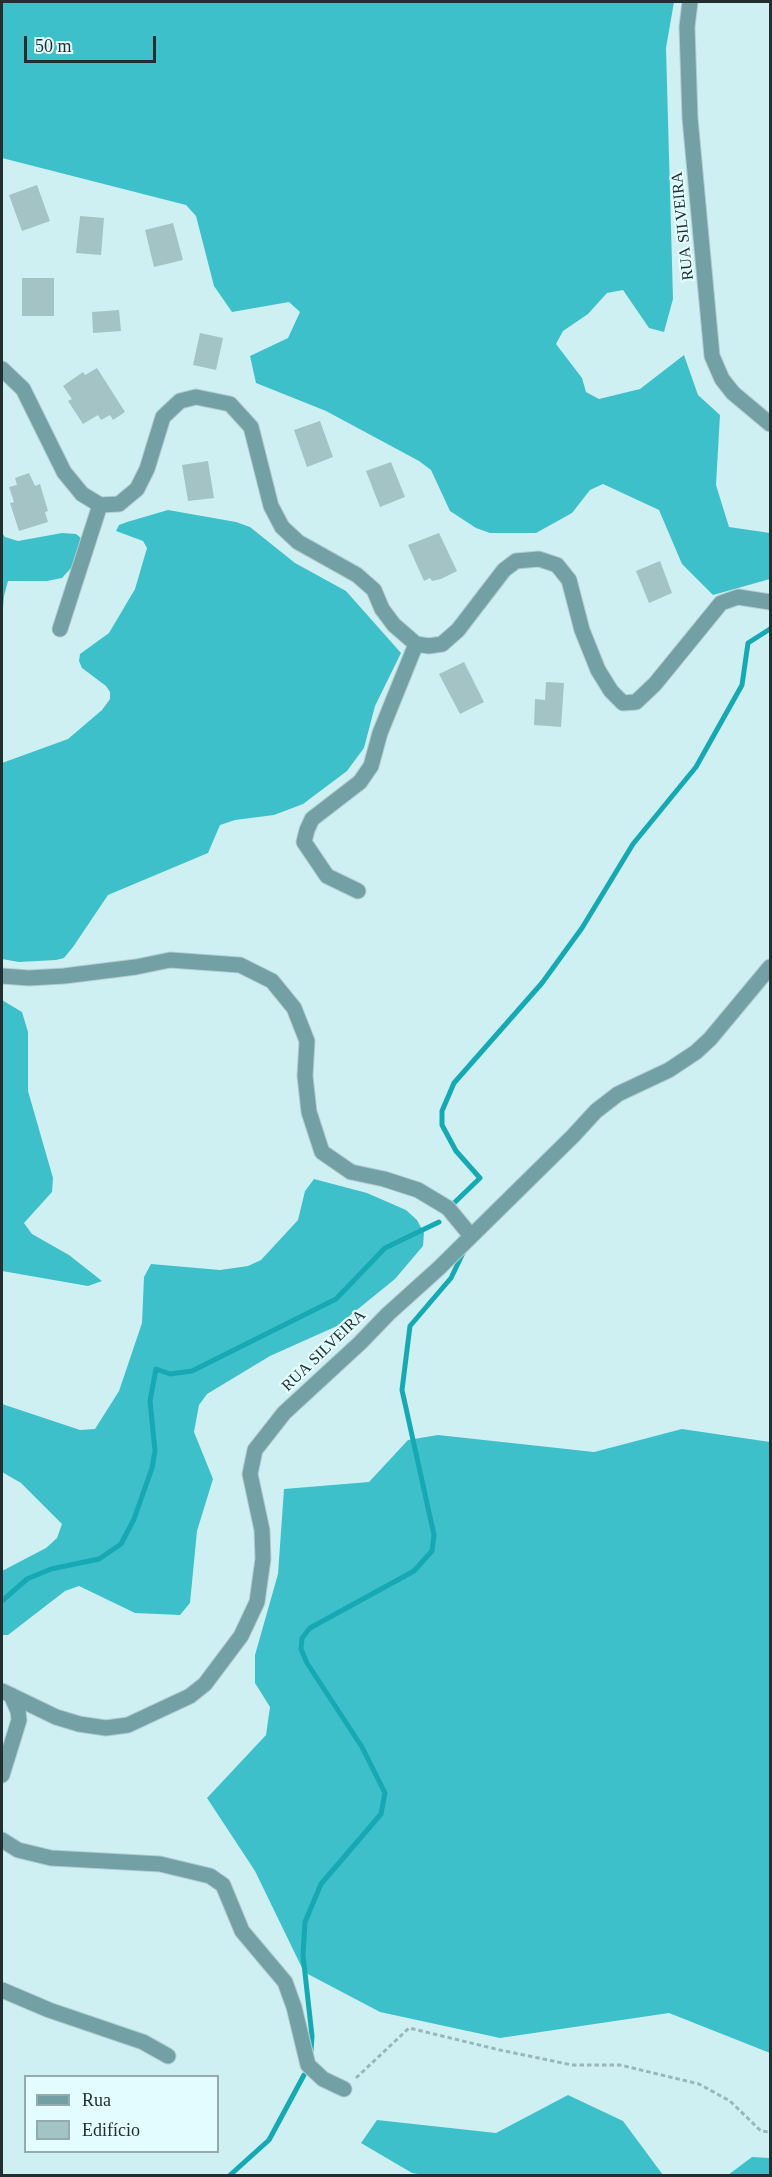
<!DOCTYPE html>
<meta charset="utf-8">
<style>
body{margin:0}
#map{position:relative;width:772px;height:2177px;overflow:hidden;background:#cff0f3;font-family:Georgia,serif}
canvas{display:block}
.frame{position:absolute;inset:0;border:3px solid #222f30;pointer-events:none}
.legend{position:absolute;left:24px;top:2075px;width:195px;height:78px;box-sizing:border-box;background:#e2fcff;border:2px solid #95aaac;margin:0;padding:8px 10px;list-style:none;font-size:18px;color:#222f30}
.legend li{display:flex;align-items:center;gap:12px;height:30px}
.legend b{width:30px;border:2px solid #95aaac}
.scale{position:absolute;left:24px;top:36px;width:132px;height:27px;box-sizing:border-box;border:3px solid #222f30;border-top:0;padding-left:8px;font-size:18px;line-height:21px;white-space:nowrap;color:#222f30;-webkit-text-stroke:4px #e2fcff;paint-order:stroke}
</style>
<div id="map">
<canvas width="772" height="2177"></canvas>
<div class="frame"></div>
<ul class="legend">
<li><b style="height:8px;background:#72a0a4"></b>Rua</li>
<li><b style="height:16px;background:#a3c3c5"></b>Edifício</li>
</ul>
<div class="scale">50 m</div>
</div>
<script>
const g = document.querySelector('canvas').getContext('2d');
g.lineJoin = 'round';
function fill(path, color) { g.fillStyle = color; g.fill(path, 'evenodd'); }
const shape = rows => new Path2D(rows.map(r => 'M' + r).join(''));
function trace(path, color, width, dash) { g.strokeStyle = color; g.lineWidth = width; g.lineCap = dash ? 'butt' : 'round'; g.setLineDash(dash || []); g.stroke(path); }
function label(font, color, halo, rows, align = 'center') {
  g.font = font + ' Georgia,serif'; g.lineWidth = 4.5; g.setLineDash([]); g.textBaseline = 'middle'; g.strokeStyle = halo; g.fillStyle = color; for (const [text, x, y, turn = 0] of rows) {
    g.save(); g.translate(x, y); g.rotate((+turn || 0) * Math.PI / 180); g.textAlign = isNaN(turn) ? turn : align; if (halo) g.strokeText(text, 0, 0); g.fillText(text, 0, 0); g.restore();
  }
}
fill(shape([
 [2,2,674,2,666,48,673,299,664,332,649,328,623,290,607,293,588,314,563,331,556,344,582,378,586,392,599,399,640,389,684,355,698,395,720,415,716,485,729,527,770,533,770,579,713,595,682,564,659,510,603,484,590,490,572,513,536,533,490,533,476,528,450,511,431,470,419,461,326,411,256,383,250,356,288,338,300,312,289,302,232,312,214,286,196,216,186,205,2,158],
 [168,510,236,522,250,527,295,563,346,591,401,653,375,706,364,748,347,771,303,804,274,815,235,820,220,825,208,853,108,895,73,947,64,958,56,960,19,962,2,959,2,763,68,739,102,710,110,699,110,692,106,686,82,668,79,661,80,654,109,633,135,589,147,548,143,541,116,531,119,525,127,522],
 [2,533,5,537,18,541,62,533,76,534,81,538,73,566,62,578,47,581,8,581,4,596,2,620],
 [2,1000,22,1012,28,1032,28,1091,53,1178,52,1192,24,1223,32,1234,69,1255,102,1281,88,1286,2,1271],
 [314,1179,367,1193,406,1210,417,1220,424,1233,423,1246,395,1279,337,1326,270,1356,207,1394,199,1405,194,1432,213,1479,197,1531,190,1603,180,1615,135,1613,79,1586,65,1591,8,1635,2,1635,2,1571,46,1548,57,1538,62,1524,21,1483,2,1472,2,1404,80,1430,95,1429,119,1391,142,1323,144,1277,151,1264,220,1270,248,1266,261,1260,298,1220,305,1191],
 [682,1429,770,1442,770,2053,669,2013,500,2038,380,2012,304,1972,255,1871,207,1798,266,1735,270,1707,255,1683,255,1655,278,1574,284,1489,369,1482,408,1440,438,1435,594,1452],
 [568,2095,623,2121,663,2175,424,2175,412,2173,361,2143,377,2120,496,2133],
 [752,2157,770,2158,770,2175,728,2175]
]), '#3ec0cb');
trace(shape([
 [453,1204,480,1178,456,1151,442,1125,442,1111,454,1083,542,983,582,928,633,844,696,767,742,685,748,643,770,629],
 [2,1601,27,1579,51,1569,99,1559,121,1544,134,1519,152,1468,155,1451,150,1401,156,1369,170,1374,192,1371,336,1299,385,1248,439,1222],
 [311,2051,312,2036,303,1955,305,1922,321,1884,381,1814,385,1793,362,1747,307,1663,301,1649,302,1638,310,1628,414,1571,432,1551,434,1535,402,1390,410,1326,451,1278,463,1253],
 [229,2176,269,2140,304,2075]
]), '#16a9b3', 5);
fill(shape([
 [37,185,50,221,22,231,9,195],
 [80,216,104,218,101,255,76,253],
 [173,223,183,260,154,267,145,230],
 [22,278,54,278,54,316,22,316],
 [119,310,121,331,93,333,92,312],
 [200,333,223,338,216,370,193,365],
 [97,368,125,412,113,420,110,415,101,420,98,415,83,424,68,401,72,399,63,386,83,372,85,375],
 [320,421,333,457,307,467,294,430],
 [208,461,214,498,188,501,182,465],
 [391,462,405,497,380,507,366,471],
 [29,473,35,486,40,484,48,511,45,512,48,522,19,531,10,503,14,502,9,487,17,485,15,478],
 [439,533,457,571,441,579,432,581,430,578,424,581,408,545],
 [660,561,672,593,649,603,636,571],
 [464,662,484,702,460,714,439,674],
 [546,682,564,683,561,727,534,725,535,699,545,700]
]), '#a3c3c5');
const minor = shape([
 [690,2,687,27,690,118,712,356,722,379,733,393,770,424],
 [2,369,23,389,64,472,82,494,100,505,119,504,137,489,147,469,163,417,180,401,196,397,230,404,251,427,271,506,282,527,298,542,357,575,374,590,382,609,394,625,416,644,429,646,442,644,458,630,504,570,516,561,539,559,557,565,569,580,582,630,598,670,611,691,623,703,636,702,655,684,721,603,738,597,770,602],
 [60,629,100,505],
 [358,891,327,876,304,842,307,830,312,819,360,782,371,766,380,733,416,644],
 [2,976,29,978,64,976,136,967,170,960,240,965,272,981,294,1008,307,1041,305,1076,309,1112,322,1152,351,1172,384,1179,418,1190,448,1208,471,1236],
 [2,1691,56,1717,79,1724,106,1728,128,1725,190,1696,205,1684,241,1636,257,1602,263,1559,262,1530,250,1474,255,1450,284,1413,360,1343,388,1314,439,1268,573,1136,596,1111,618,1094,669,1070,696,1052,710,1039,770,967],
 [2,1775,19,1720,18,1711,11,1695],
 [2,1840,18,1850,51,1858,160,1864,210,1876,223,1885,242,1931,285,1982,294,2007,308,2065,323,2079,344,2089],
 [2,1990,49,2010,143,2042,168,2056]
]);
trace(minor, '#b0cdd0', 17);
trace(shape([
 [356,2078,409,2028,500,2050,572,2065,620,2065,699,2084,730,2101,761,2131,770,2132]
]), '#9bb6b8', 3, [4.5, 3]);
trace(minor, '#72a0a4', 15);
label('16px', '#222f30', '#e2fcff', [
 ["RUA SILVEIRA",683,226,-96],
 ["RUA SILVEIRA",324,1351,-44]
]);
</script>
